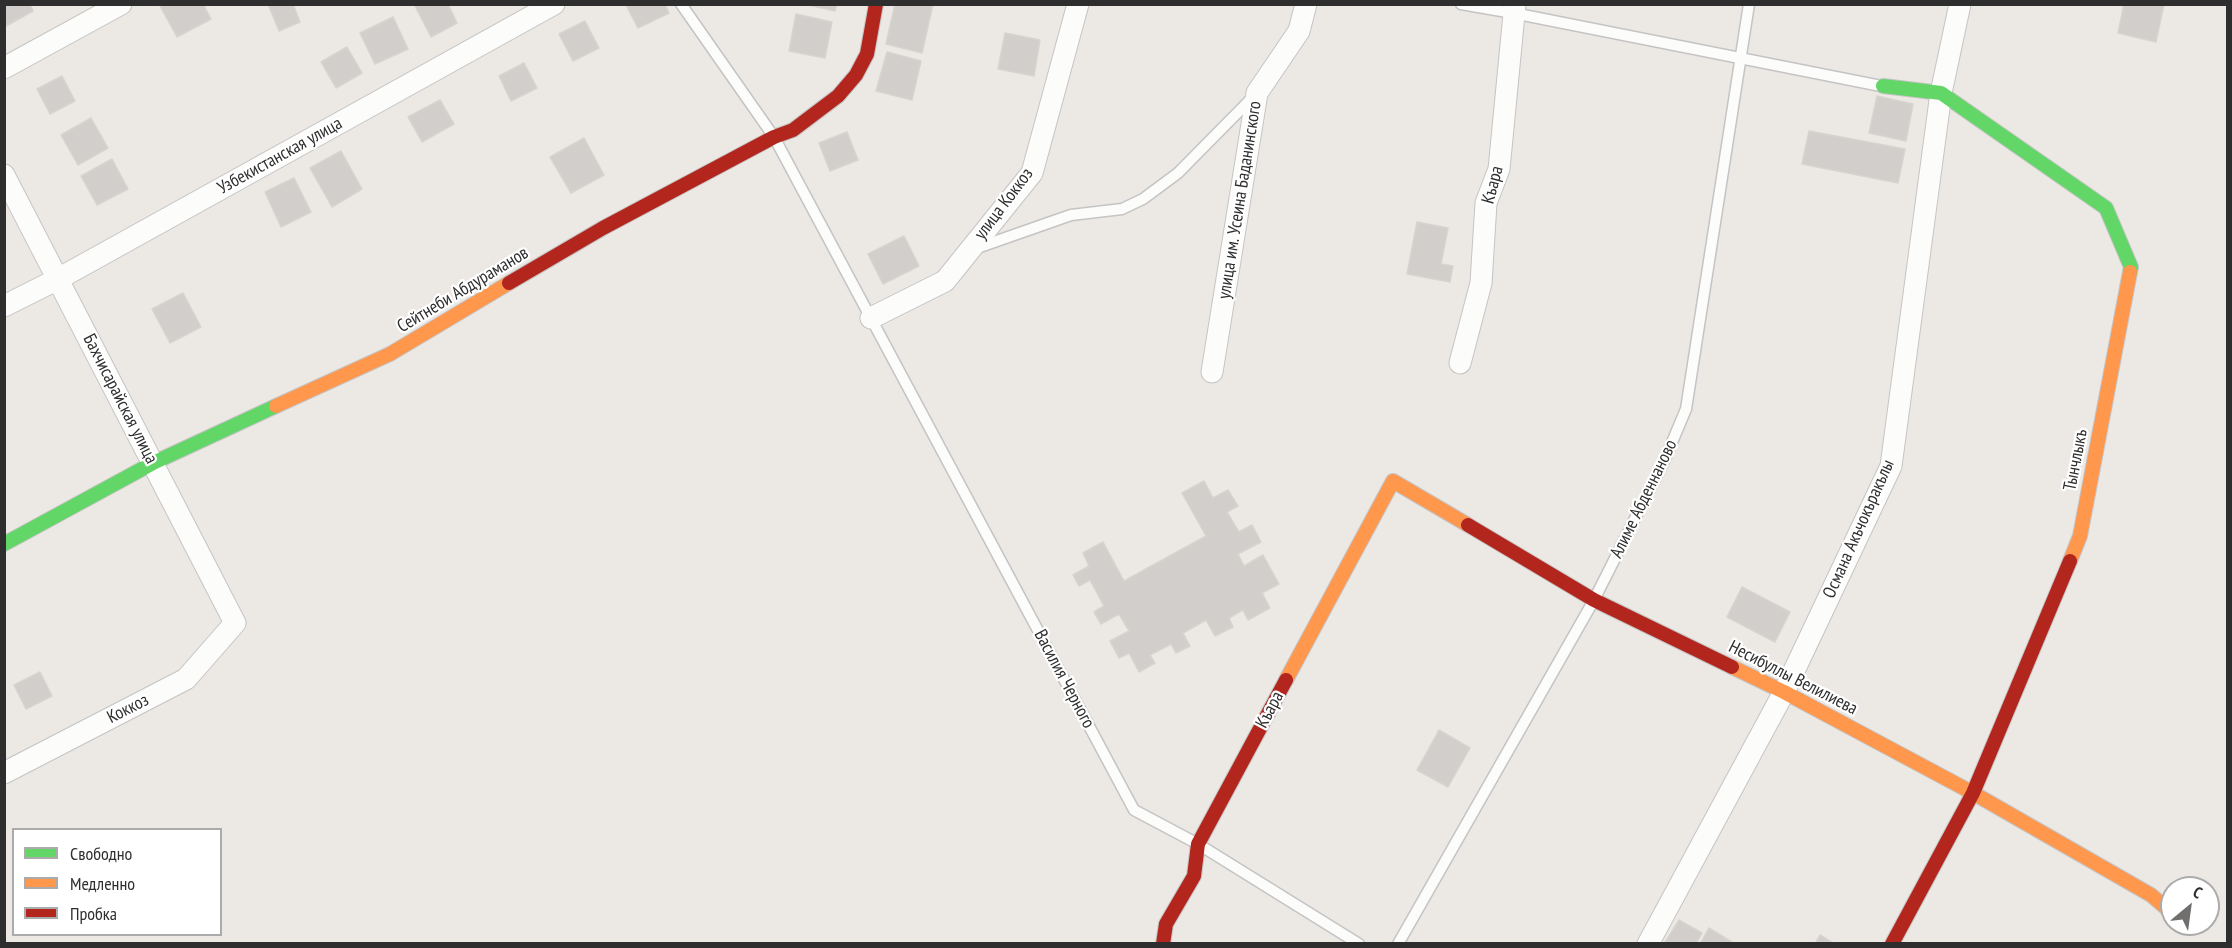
<!DOCTYPE html>
<meta charset="utf-8">
<style>
body{margin:0}
#map{position:relative;width:2232px;height:948px;overflow:hidden;background:#ece8e4;font-family:"PT Sans Narrow",sans-serif}
canvas{display:block}
.frame{position:absolute;inset:0;border:6px solid #2e2e2e;pointer-events:none}
.legend{position:absolute;left:12px;top:828px;width:210px;height:108px;box-sizing:border-box;background:#fff;border:2px solid #ababab;margin:0;padding:8px 10px;list-style:none;font-size:18px;color:#2e2e2e}
.legend li{display:flex;align-items:center;gap:12px;height:30px}
.legend b{width:30px;border:2px solid #ababab}
.north{position:absolute;left:2160px;top:876px;width:60px;height:60px;box-sizing:border-box;background:#fff;border:2px solid #ababab;border-radius:50%;rotate:29deg;font-size:16px;font-weight:700;line-height:24px;text-align:center;color:#2e2e2e}
.north::after{content:'';display:block;margin:auto;width:21px;height:27px;background:#706f6e;clip-path:polygon(50% 0,100% 100%,50% 72%,0 100%)}
</style>
<div id="map">
<canvas width="2232" height="948"></canvas>
<div class="frame"></div>
<ul class="legend">
<li><b style="height:8px;background:#63d668"></b>Свободно</li>
<li><b style="height:8px;background:#ff974d"></b>Медленно</li>
<li><b style="height:8px;background:#b3261e"></b>Пробка</li>
</ul>
<div class="north">С</div>
</div>
<script>
const g = document.querySelector('canvas').getContext('2d');
g.lineJoin = 'round';
function fill(path, color) { g.fillStyle = color; g.fill(path, 'evenodd'); }
const shape = rows => new Path2D(rows.map(r => 'M' + r).join(''));
function trace(path, color, width, dash) { g.strokeStyle = color; g.lineWidth = width; g.lineCap = dash ? 'butt' : 'round'; g.setLineDash(dash || []); g.stroke(path); }
function label(font, color, halo, rows, align = 'center') {
  g.font = font + ' "PT Sans Narrow",sans-serif'; g.lineWidth = 4.5; g.setLineDash([]); g.textBaseline = 'middle'; g.strokeStyle = halo; g.fillStyle = color; for (const [text, x, y, turn = 0] of rows) {
    g.save(); g.translate(x, y); g.rotate((+turn || 0) * Math.PI / 180); g.textAlign = isNaN(turn) ? turn : align; if (halo) g.strokeText(text, 0, 0); g.fillText(text, 0, 0); g.restore();
  }
}
const building = shape([
 [4,4,30,4,33,11,6,26,4,23,4,4],
 [159,4,203,4,211,19,177,37,159,4],
 [268,4,293,4,300,22,279,31,268,4],
 [414,4,448,4,457,23,431,37,414,4],
 [665,4,669,13,638,28,626,5,665,4],
 [804,4,837,4,835,11,804,4],
 [895,4,933,4,922,53,886,44,895,4],
 [2124,4,2164,4,2156,42,2118,33,2124,4],
 [796,14,832,22,825,58,789,51,796,14],
 [393,17,408,49,375,64,360,33,393,17],
 [585,21,599,48,573,61,559,34,585,21],
 [1005,33,1040,40,1034,76,998,69,1005,33],
 [347,47,362,73,336,88,321,62,347,47],
 [887,52,921,61,912,100,876,91,887,52],
 [524,63,537,88,511,101,499,76,524,63],
 [62,76,75,101,50,114,37,89,62,76],
 [1877,96,1913,104,1906,141,1869,133,1877,96],
 [440,100,454,124,422,142,408,117,440,100],
 [91,118,108,148,78,165,61,135,91,118],
 [1809,131,1905,149,1898,183,1802,164,1809,131],
 [847,132,858,160,830,171,819,143,847,132],
 [584,138,604,175,571,193,550,157,584,138],
 [341,151,362,189,332,207,310,168,341,151],
 [112,159,128,189,97,205,81,176,112,159],
 [294,178,311,212,281,227,265,192,294,178],
 [1417,222,1448,228,1441,264,1453,266,1450,282,1407,274,1417,222],
 [904,236,919,266,883,284,868,254,904,236],
 [183,293,201,327,170,343,152,309,183,293],
 [1204,481,1213,498,1228,490,1238,506,1227,512,1239,532,1252,525,1261,542,1238,554,1244,566,1263,555,1279,584,1262,593,1270,608,1248,620,1243,610,1229,618,1233,627,1215,636,1206,620,1183,633,1190,646,1176,653,1171,644,1150,655,1155,663,1139,672,1129,653,1119,658,1110,641,1129,631,1119,614,1101,624,1094,612,1104,606,1090,580,1079,586,1073,575,1089,566,1083,553,1103,542,1124,581,1206,536,1182,493,1204,481],
 [1742,587,1790,612,1775,642,1727,617,1742,587],
 [40,672,52,696,26,709,14,685,40,672],
 [1439,730,1470,748,1448,787,1417,770,1439,730],
 [1679,920,1702,933,1696,944,1664,944,1679,920],
 [1709,928,1735,944,1700,944,1709,928],
 [1820,935,1835,944,1815,944,1820,935]
]);
fill(building, '#d1cecb');
trace(building, '#d7d4d0', 1.5);
const lane = shape([
 [681,4,774,137,1134,810,1198,844,1359,944],
 [1461,4,1513,13,1881,86],
 [974,249,1071,215,1122,209,1143,199,1178,173,1252,98],
 [1398,944,1594,600,1665,459,1686,409,1749,4]
]);
const street = shape([
 [4,68,121,4],
 [4,175,235,623,186,679,4,773],
 [4,306,58,279,554,4],
 [871,318,945,281,1032,173,1078,4],
 [1460,363,1481,283,1486,203,1499,169,1515,4],
 [1212,372,1257,93,1299,31,1306,4],
 [1648,944,1784,692,1891,466,1941,93,1960,4]
]);
const fast = shape([
 [1883,86,1941,93,2106,208,2131,267,2130,272],
 [4,544,153,463,276,406]
]);
const slow = shape([
 [276,406,390,354,509,283],
 [2070,561,2080,536,2130,272],
 [1732,667,1784,692,1973,793,2151,895,2172,913],
 [1286,680,1393,481,1468,525]
]);
const jam = shape([
 [509,283,603,228,774,137,793,130,838,96,856,75,867,54,876,4],
 [1468,525,1594,600,1732,667],
 [1163,944,1166,924,1194,876,1198,844,1286,680],
 [1892,944,1973,793,2070,561]
]);
trace(lane, '#c5c4c5', 13);
trace(street, '#c5c4c5', 23);
trace(fast, '#c5c4c5', 16);
trace(slow, '#c5c4c5', 16);
trace(jam, '#c5c4c5', 16);
trace(lane, '#fcfcfb', 10);
trace(street, '#fcfcfb', 21);
trace(fast, '#63d668', 14);
trace(slow, '#ff974d', 14);
trace(jam, '#b3261e', 14);
label('18px', '#2e2e2e', '#fff', [
 ["Узбекистанская улица",280,156,-29],
 ["Къара",1493,185,-75],
 ["улица им. Усеина Баданинского",1240,200,-81],
 ["улица Коккоз",1004,204,-53],
 ["Сейтнеби Абдураманов",463,290,-31],
 ["Бахчисарайская улица",120,399,63],
 ["Тынчлыкъ",2076,460,-79],
 ["Алиме Абденнаново",1644,499,-64],
 ["Османа Акъчокъракълы",1859,529,-66],
 ["Несибуллы Велилиева",1793,678,27],
 ["Василия Черного",1064,679,62],
 ["Коккоз",128,709,-27],
 ["Къара",1270,710,-62]
]);
</script>
